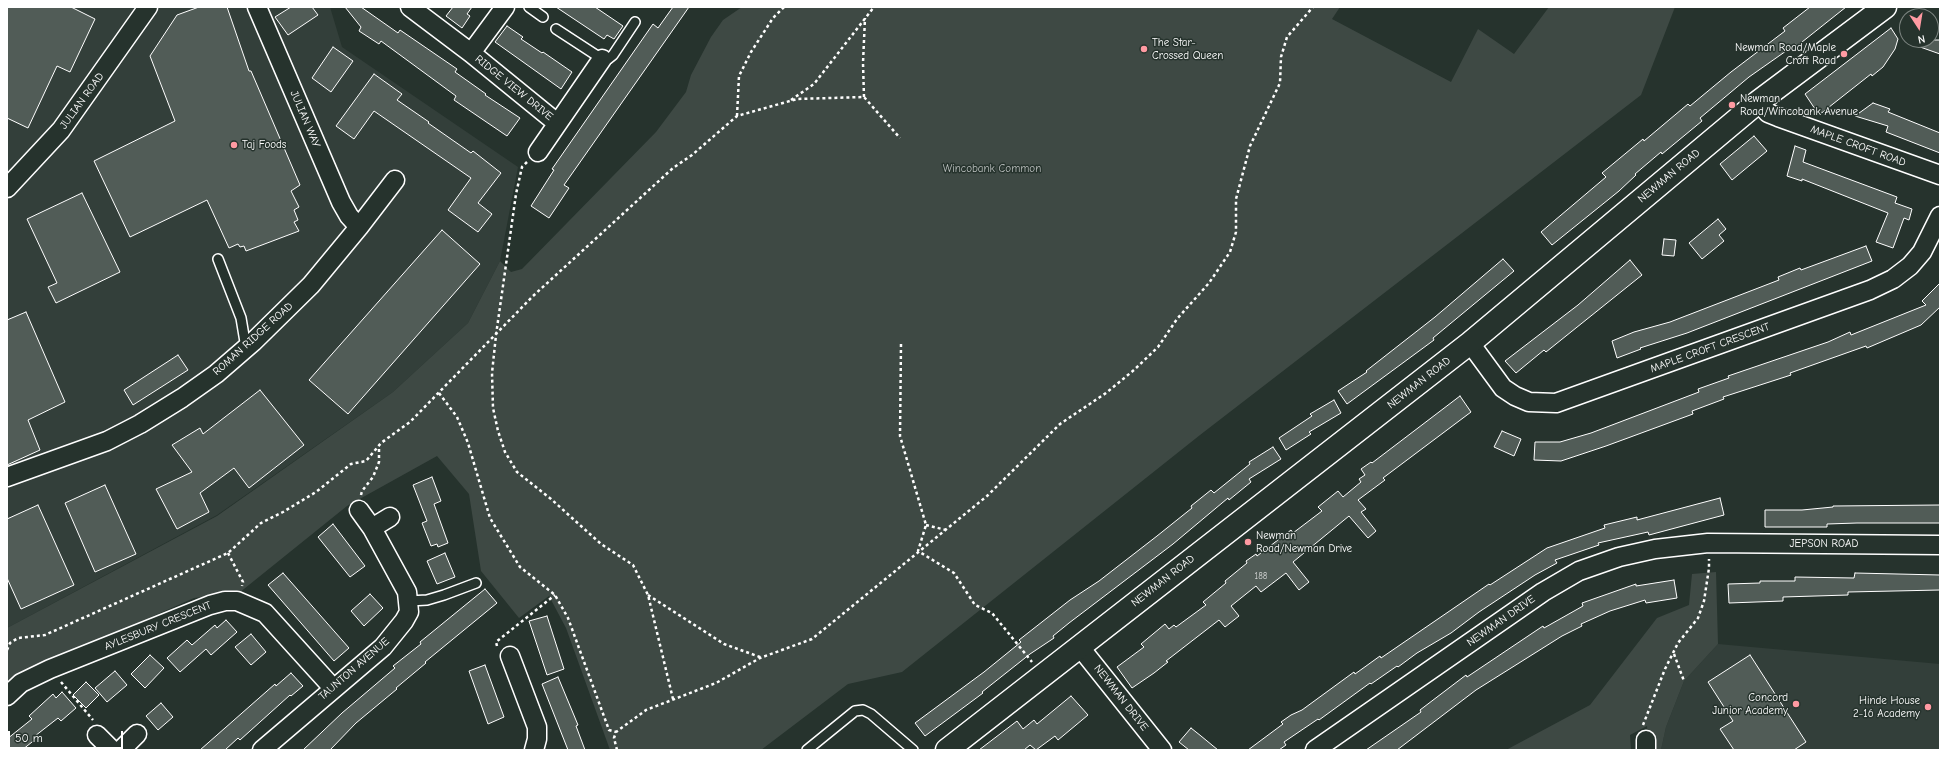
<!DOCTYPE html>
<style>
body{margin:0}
#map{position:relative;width:1947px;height:757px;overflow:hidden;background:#26332d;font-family:"Comic Neue",sans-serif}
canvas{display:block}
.frame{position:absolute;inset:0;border:8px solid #fff;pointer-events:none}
.north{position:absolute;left:1899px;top:8px;width:40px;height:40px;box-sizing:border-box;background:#26332d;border:1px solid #7d8581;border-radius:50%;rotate:168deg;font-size:11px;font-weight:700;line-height:16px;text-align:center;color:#fff}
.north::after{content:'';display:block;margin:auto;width:14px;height:18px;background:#ff9aa2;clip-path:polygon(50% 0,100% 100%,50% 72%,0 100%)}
.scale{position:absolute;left:8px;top:731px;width:115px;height:18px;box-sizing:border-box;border:2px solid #fff;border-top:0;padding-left:5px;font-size:12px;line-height:14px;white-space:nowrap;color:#fff;-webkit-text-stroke:3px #26332d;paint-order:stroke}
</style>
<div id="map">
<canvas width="1947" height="757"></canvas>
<div class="frame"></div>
<div class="north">N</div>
<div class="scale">50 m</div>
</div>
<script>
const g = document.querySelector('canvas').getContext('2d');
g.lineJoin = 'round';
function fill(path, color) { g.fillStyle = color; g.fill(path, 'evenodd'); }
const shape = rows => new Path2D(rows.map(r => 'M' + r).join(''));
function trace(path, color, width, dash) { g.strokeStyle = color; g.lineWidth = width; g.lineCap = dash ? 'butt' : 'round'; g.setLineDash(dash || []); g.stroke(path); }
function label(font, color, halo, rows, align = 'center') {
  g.font = font + ' "Comic Neue",sans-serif'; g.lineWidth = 3; g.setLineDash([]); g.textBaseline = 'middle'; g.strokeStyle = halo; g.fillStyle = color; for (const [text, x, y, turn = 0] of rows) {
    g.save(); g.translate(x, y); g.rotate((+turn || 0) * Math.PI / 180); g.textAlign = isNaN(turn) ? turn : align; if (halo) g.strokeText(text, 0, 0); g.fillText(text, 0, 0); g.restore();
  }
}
fill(shape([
 [7,7,330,7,342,47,518,167,500,261,468,323,393,392,217,515,7,628],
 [1718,644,1940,664,1940,750,1661,750,1666,727,1684,681]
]), '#333f3a');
fill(shape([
 [742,7,1340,7,1332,19,1451,82,1478,29,1514,54,1549,7,1675,7,1641,95,1200,435,902,672,848,684,761,750,610,750,566,628,549,596,519,618,481,571,469,494,437,456,347,506,239,593,194,598,7,681,7,628,217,516,393,392,468,323,500,261,511,272,522,269,656,132,686,92,691,75,711,37,723,20],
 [1716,572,1718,644,1684,681,1666,727,1661,750,1649,750,1647,726,1630,735,1631,750,1506,750,1590,705,1657,618,1689,605,1692,574]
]), '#3e4944');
const building = shape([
 [7,7,71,7,95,19,70,72,57,66,28,128,7,118,7,7],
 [199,7,227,7,249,71,251,71,300,185,291,191,299,207,294,210,298,220,294,222,299,231,246,251,244,246,240,247,238,244,229,248,207,200,130,237,94,161,175,121,150,56,177,15,199,7],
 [291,7,312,7,318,15,288,35,275,17,291,7],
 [345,7,361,7,398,33,400,30,457,69,455,72,486,94,485,95,520,118,507,136,454,100,456,96,381,41,379,44,359,31,361,27,345,7],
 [453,7,472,7,467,14,470,16,462,28,446,16,453,7],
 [556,7,595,7,623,26,614,39,607,35,604,39,556,7],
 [673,7,689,7,564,185,569,188,549,218,531,206,554,170,552,169,653,24,658,28,673,7],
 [1810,7,1846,7,1797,46,1796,44,1749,77,1700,118,1702,121,1662,154,1661,152,1635,174,1636,175,1619,191,1552,245,1541,232,1606,177,1602,173,1643,139,1644,141,1688,104,1690,106,1731,72,1785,31,1783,28,1810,7],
 [507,26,523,37,521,39,542,53,543,52,572,72,561,89,495,42,507,26],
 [1891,28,1898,39,1895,49,1883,67,1872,76,1871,74,1819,115,1805,94,1891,28],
 [1906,40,1940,40,1940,54,1906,42,1906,40],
 [333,47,353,61,331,92,312,78,333,47],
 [374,74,402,94,397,100,429,122,428,123,471,153,473,151,501,173,478,203,492,214,478,232,448,210,471,178,374,111,354,139,336,126,374,74],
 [1873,103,1890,109,1888,112,1940,133,1940,153,1886,132,1888,126,1855,116,1873,103],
 [1754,136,1767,151,1732,180,1720,164,1754,136],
 [1795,146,1806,150,1803,162,1897,197,1895,203,1912,209,1909,220,1904,218,1893,248,1876,242,1888,213,1802,179,1802,181,1787,176,1795,146],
 [82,193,120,272,56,303,48,287,57,283,27,219,82,193],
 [1718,219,1726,229,1719,235,1724,241,1702,259,1689,243,1718,219],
 [442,230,480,264,348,414,309,380,442,230],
 [1664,239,1676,240,1674,256,1662,255,1664,239],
 [1866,246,1872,261,1687,333,1640,348,1641,349,1617,358,1612,341,1634,332,1670,322,1779,280,1778,277,1800,268,1801,270,1866,246],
 [1503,259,1514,271,1433,338,1434,340,1347,404,1338,391,1367,372,1366,371,1435,317,1503,259],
 [1630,260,1642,275,1546,352,1544,350,1516,373,1505,361,1578,305,1630,260],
 [1940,283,1940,307,1921,325,1867,348,1866,346,1790,373,1791,375,1723,397,1724,399,1692,411,1693,414,1606,446,1561,461,1534,460,1535,442,1560,442,1591,433,1699,392,1698,389,1729,378,1728,376,1828,342,1850,332,1851,335,1926,305,1922,301,1940,283],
 [26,312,65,402,28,420,40,450,7,465,7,320,26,312],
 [178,355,188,370,133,405,124,390,178,355],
 [260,390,304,445,249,488,234,468,200,493,209,512,177,529,156,489,192,472,172,445,200,428,203,434,260,390],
 [1460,396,1471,412,1383,478,1385,480,1358,500,1366,509,1361,512,1376,531,1368,538,1349,516,1293,562,1309,582,1299,590,1286,573,1261,592,1256,586,1231,606,1239,616,1225,627,1219,620,1166,661,1168,662,1154,673,1132,688,1117,667,1144,647,1141,644,1165,624,1169,629,1174,625,1176,627,1206,605,1203,602,1226,583,1225,581,1247,563,1246,561,1256,554,1257,556,1291,530,1293,533,1322,511,1318,507,1338,491,1343,497,1361,482,1359,479,1365,475,1361,469,1371,462,1372,463,1460,396],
 [1334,400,1341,413,1309,432,1311,434,1286,450,1279,438,1312,416,1310,414,1334,400],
 [1502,431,1521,439,1514,456,1494,447,1502,431],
 [1273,447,1281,459,1249,479,1251,482,1229,500,1228,498,1173,544,1069,623,1053,636,1054,638,1030,654,982,692,983,693,925,736,915,723,984,672,1021,642,1019,640,1070,600,1099,581,1157,536,1192,508,1191,506,1211,490,1214,493,1250,464,1249,462,1273,447],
 [432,477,441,501,434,504,448,543,438,547,437,544,431,546,422,523,427,521,413,485,432,477],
 [105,485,136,554,95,572,65,503,105,485],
 [1720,498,1724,515,1649,535,1648,532,1598,543,1599,545,1555,560,1557,563,1535,575,1479,612,1451,633,1417,653,1398,667,1397,666,1371,684,1370,683,1319,720,1318,719,1284,742,1286,745,1279,750,1248,750,1283,724,1281,722,1291,715,1302,710,1354,672,1355,674,1380,656,1381,658,1489,584,1490,585,1547,548,1605,528,1604,525,1637,517,1637,520,1720,498],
 [38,505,74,585,21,609,7,578,7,519,38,505],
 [1940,505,1940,523,1857,523,1827,524,1827,527,1765,527,1765,510,1802,510,1833,507,1833,506,1940,505],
 [333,524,365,566,350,577,318,537,333,524],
 [445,553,455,577,437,584,427,561,445,553],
 [283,573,349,648,334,661,268,585,283,573],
 [1855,573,1940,575,1940,590,1848,592,1848,595,1783,597,1783,601,1729,603,1728,584,1760,583,1760,581,1795,581,1795,577,1854,578,1855,573],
 [1674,580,1677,598,1646,603,1645,600,1610,611,1581,624,1582,626,1562,636,1476,690,1397,750,1366,750,1421,712,1420,710,1466,675,1467,677,1543,626,1544,628,1583,606,1582,603,1636,584,1636,586,1674,580],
 [485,589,497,603,425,662,426,663,396,688,397,689,356,723,330,750,303,750,342,713,395,668,393,666,421,644,420,642,485,589],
 [370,594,383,608,364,626,351,611,370,594],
 [547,616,564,669,547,675,529,621,547,616],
 [226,620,237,632,211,655,206,649,180,672,167,658,187,640,192,645,215,625,217,628,226,620],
 [251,634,266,652,251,665,235,647,251,634],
 [150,655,164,668,145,688,131,674,150,655],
 [1750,655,1806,742,1794,750,1734,750,1720,729,1733,721,1708,682,1750,655],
 [485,665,504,717,488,724,469,671,485,665],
 [115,671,127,685,107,702,95,688,115,671],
 [291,673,303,686,291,696,290,695,240,740,238,738,225,750,200,750,275,684,276,686,291,673],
 [558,677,578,725,576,726,585,750,568,750,542,684,558,677],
 [86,682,99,695,86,708,73,695,86,682],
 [62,692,76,708,61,721,58,718,35,736,37,738,22,750,11,750,7,745,7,739,32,719,29,716,53,694,56,698,62,692],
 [1071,696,1088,715,1058,740,1055,736,1036,750,1030,745,1024,750,979,750,1017,721,1023,729,1034,720,1037,724,1071,696],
 [161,703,173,717,158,730,146,716,161,703],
 [1191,728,1201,736,1218,750,1189,750,1179,742,1191,728]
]);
fill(building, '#515c57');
trace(building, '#fff', 1);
const service = shape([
 [529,7,543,17],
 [556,29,602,59,608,59,613,55,635,22],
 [218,259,241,318,246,348],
 [409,601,427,600,444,595,476,583],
 [807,750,855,711,863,710,871,714,913,750]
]);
const minor = shape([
 [257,7,341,202,349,216,359,227],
 [410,7,471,53,557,123],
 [471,53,505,7],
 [1758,102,1768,113,1778,117,1940,175],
 [538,152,602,59],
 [7,188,61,130,148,7],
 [1470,343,1503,388,1515,396,1529,402,1556,403,1870,290,1893,279,1910,266,1922,252,1940,216],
 [7,477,107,441,140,424,182,398,216,374,253,342,311,285,359,227,395,180],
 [372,528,390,517],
 [1079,646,1162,750],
 [510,656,537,727,537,739,534,750],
 [7,696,21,683,50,669,210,605,225,601,237,601,265,613,333,688],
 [97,735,112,750],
 [1646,740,1646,750],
 [121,750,137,734],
 [262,750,383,647,404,621,409,612,407,592,372,528,359,510],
 [1315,750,1543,592,1579,571,1619,557,1655,549,1708,543,1940,545]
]);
const tertiary = shape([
 [947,750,1470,343,1758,102,1885,7]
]);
trace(service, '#fff', 12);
trace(minor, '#fff', 21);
trace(tertiary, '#fff', 25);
trace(shape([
 [864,97,863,63,865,18],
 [791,100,814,84,874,7],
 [737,116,739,76,751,52,773,18,784,7],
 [527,162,522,167,516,194,496,335,492,373,493,408,498,431,505,452,517,472,551,499,601,544,633,565,648,595,673,699],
 [901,344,900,436,926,525,918,551,954,573,975,605,992,613,1032,662],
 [439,393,457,417,468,443,490,518,520,567,555,595,568,618,609,730,616,732],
 [361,495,362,491,373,477,379,462,379,446],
 [926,525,946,530],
 [228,553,243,582,242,586],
 [648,595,724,644,760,657],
 [497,646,496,642,555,595],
 [7,650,10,643,18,638,45,635,228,553,261,523,283,512,316,492,351,464,366,461,381,443,410,422,533,296,673,168,692,155,737,116,797,99,864,97,900,138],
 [1674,654,1684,681],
 [61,682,93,720],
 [1643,725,1665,669,1678,643,1698,618,1704,601,1709,568,1709,559],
 [617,750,614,738,616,732,646,710,716,683,760,658,812,639,987,496,1060,424,1106,393,1134,370,1158,347,1177,319,1209,283,1230,252,1236,232,1236,199,1250,146,1280,83,1281,57,1287,37,1313,7]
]), '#fff', 2.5, [3, 3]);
trace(service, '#26332d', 9);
trace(minor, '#26332d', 18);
trace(tertiary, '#26332d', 22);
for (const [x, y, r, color] of [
 [1144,49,4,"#ff9aa2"],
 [1844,54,4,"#ff9aa2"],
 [1732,105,4,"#ff9aa2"],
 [234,145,4,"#ff9aa2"],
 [1248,542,4,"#ff9aa2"],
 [1796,704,4,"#ff9aa2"],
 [1928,707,4,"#ff9aa2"]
]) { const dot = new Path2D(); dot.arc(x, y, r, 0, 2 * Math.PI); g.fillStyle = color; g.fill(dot); trace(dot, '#26332d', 1.5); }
label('9px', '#d4d6d5', null, [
 ["188",1261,576]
]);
label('11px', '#fff', '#26332d', [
 ["The Star-",1152,43],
 ["Crossed Queen",1152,56],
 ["Newman Road/Maple",1836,48,"right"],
 ["Croft Road",1836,61,"right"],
 ["Newman",1740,99],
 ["Road/Wincobank Avenue",1740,112],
 ["Taj Foods",242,145],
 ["Newman",1256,536],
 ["Road/Newman Drive",1256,549],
 ["Concord",1788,698,"right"],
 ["Junior Academy",1788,711,"right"],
 ["Hinde House",1920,701,"right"],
 ["2-16 Academy",1920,714,"right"]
], 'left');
label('11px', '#fff', '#26332d', [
 ["RIDGE VIEW DRIVE",514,88,39],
 ["JULIAN ROAD",82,101,-54],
 ["JULIAN WAY",305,119,67],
 ["MAPLE CROFT ROAD",1858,146,20],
 ["NEWMAN ROAD",1669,176,-40],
 ["ROMAN RIDGE ROAD",253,339,-42],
 ["MAPLE CROFT CRESCENT",1710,348,-20],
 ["NEWMAN ROAD",1419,383,-38],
 ["JEPSON ROAD",1824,544],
 ["NEWMAN ROAD",1163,581,-38],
 ["NEWMAN DRIVE",1501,621,-35],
 ["AYLESBURY CRESCENT",158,626,-22],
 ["TAUNTON AVENUE",354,669,-41],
 ["NEWMAN DRIVE",1121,698,52]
]);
label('11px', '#bbbfbe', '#26332d', [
 ["Wincobank Common",992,169]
]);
</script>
